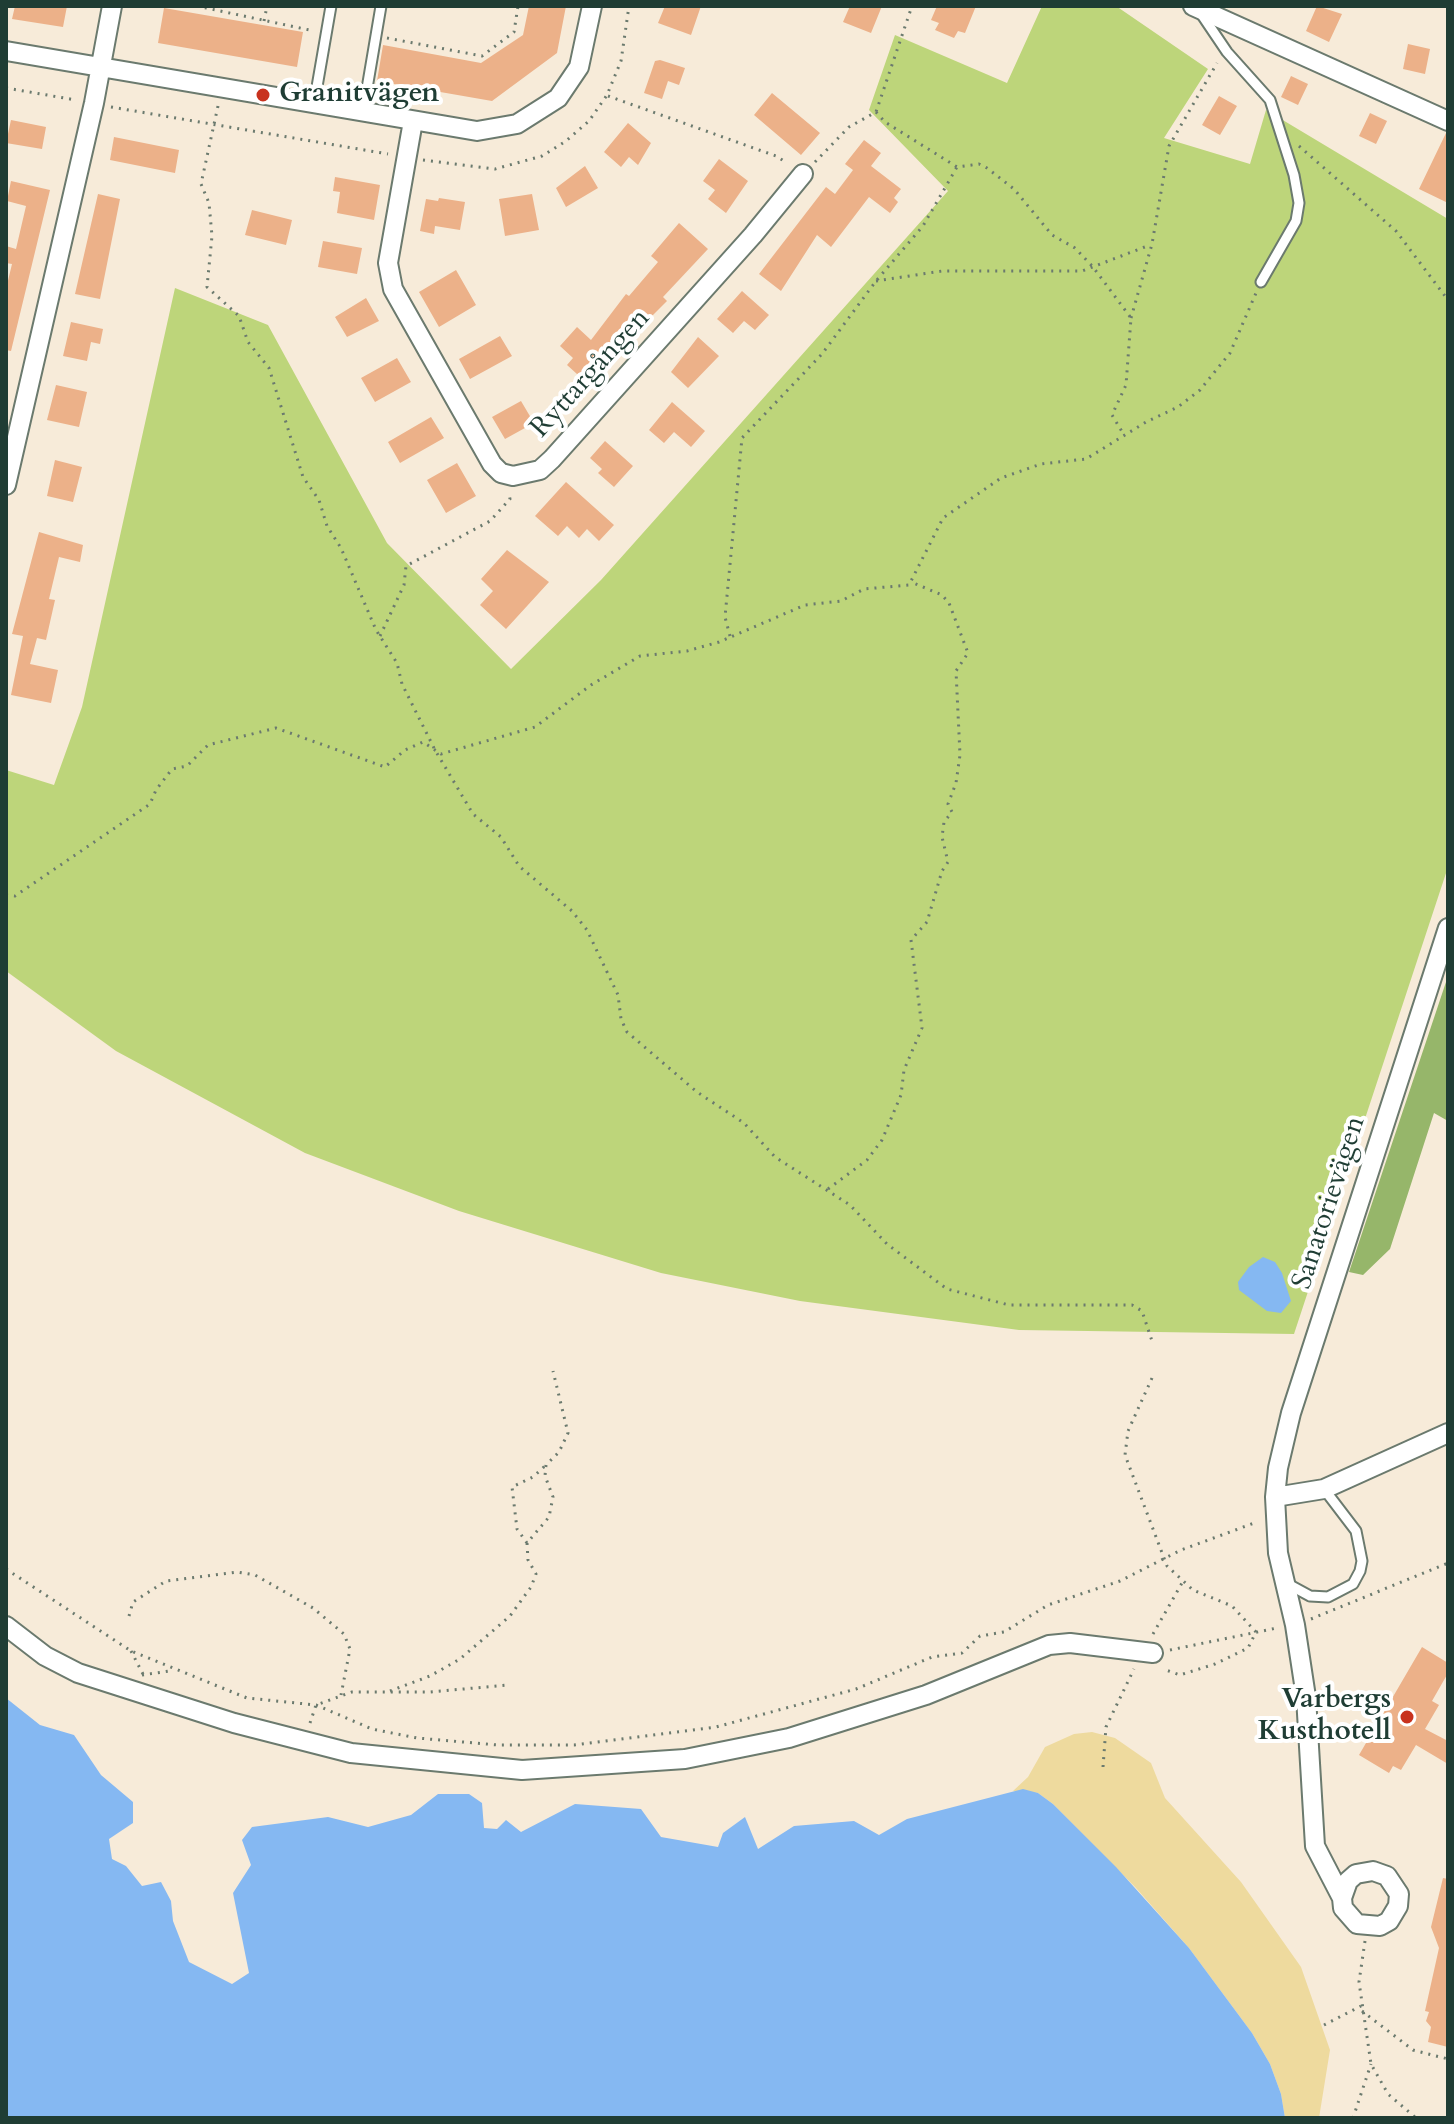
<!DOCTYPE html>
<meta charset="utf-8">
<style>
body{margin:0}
#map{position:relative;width:1454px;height:2124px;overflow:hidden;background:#f7ebd9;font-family:Cardo,serif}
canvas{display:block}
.frame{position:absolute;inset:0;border:8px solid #1f3d34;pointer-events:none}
</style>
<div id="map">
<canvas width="1454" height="2124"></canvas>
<div class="frame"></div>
</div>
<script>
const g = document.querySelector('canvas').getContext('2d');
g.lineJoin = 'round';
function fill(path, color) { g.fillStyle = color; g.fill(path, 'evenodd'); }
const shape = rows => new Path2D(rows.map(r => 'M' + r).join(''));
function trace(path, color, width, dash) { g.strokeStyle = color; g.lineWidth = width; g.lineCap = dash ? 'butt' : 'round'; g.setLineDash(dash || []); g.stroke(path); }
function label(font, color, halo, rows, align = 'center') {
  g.font = font + ' Cardo,serif'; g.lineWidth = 8; g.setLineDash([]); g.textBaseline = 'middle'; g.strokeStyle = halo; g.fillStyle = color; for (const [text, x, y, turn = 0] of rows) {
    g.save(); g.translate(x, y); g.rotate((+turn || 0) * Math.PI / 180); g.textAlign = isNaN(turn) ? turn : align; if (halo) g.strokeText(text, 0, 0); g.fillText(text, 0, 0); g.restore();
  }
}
fill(shape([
 [1042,6,1116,6,1208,69,1164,138,1250,164,1266,110,1448,219,1448,867,1294,1334,1019,1330,800,1301,661,1273,459,1211,305,1153,116,1051,6,971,6,770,54,785,82,707,175,288,268,325,387,543,511,669,601,580,948,191,869,110,895,35,1007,83]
]), '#bdd57a');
fill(shape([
 [1448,976,1448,1121,1434,1113,1390,1249,1363,1275,1349,1272]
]), '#96b66a');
fill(shape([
 [1092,1732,1115,1738,1151,1763,1165,1798,1241,1882,1301,1967,1330,2050,1319,2118,1285,2118,1281,2094,1270,2064,1252,2033,1189,1948,1136,1888,1053,1804,1038,1793,1013,1791,1028,1777,1045,1747,1074,1734]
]), '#eeda9e');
fill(shape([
 [1263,1257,1275,1262,1282,1273,1291,1301,1281,1313,1267,1311,1239,1290,1238,1282,1249,1267],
 [6,1698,40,1725,74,1735,101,1775,133,1802,133,1823,109,1839,112,1859,126,1866,142,1886,161,1882,171,1901,173,1921,189,1962,232,1984,249,1973,233,1893,251,1865,242,1840,252,1827,328,1817,368,1827,411,1815,438,1794,469,1794,482,1803,484,1828,497,1829,506,1820,521,1832,575,1804,641,1809,661,1837,718,1847,723,1833,745,1817,758,1849,794,1826,854,1821,879,1835,907,1819,1023,1789,1038,1793,1053,1804,1116,1867,1189,1948,1252,2033,1270,2064,1281,2094,1285,2118,6,2118]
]), '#85b8f2');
fill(shape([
 [15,6,67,6,63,27,12,19],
 [529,6,566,6,557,53,492,101,377,81,383,45,481,63,523,35],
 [665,6,701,6,691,35,658,23],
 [850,6,882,6,871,33,843,22],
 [937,6,976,6,965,33,958,31,954,38,935,30,939,23,931,20],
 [1317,6,1342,14,1329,42,1306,31],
 [164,8,303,32,297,67,158,43],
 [1408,44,1430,49,1425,74,1403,69],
 [660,60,685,68,679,85,668,81,662,99,644,93,655,61],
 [1291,76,1308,84,1298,105,1281,97],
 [772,93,820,133,801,155,754,115],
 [1219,96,1237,106,1220,135,1202,125],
 [1370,113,1387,121,1376,144,1359,136],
 [11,120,46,127,42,149,6,143],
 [628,123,651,143,638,165,629,157,621,167,604,152],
 [1446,133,1448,133,1448,203,1419,189],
 [114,137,179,150,175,173,110,160],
 [864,140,881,153,871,166,901,189,894,198,898,202,890,213,869,197,831,247,817,235,781,291,759,274,826,187,835,194,853,170,845,164],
 [719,159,748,181,726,213,708,199,715,190,703,181],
 [585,166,598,188,566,207,556,188],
 [335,177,380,185,374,220,337,213,340,192,333,191],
 [11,181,50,190,11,351,6,350,6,289,12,264,6,263,6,246,16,249,26,206,7,201],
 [98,194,120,199,100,299,75,294],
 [532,194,539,230,505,236,499,199],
 [439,198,465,202,460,230,435,226,434,234,420,231,426,199,438,201],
 [252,210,292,220,286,245,245,235],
 [679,223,708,249,663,297,667,301,645,323,643,320,638,326,629,319,610,341,618,348,587,383,567,365,573,358,560,346,577,327,591,340,626,294,629,296,658,262,651,256],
 [323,241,362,248,357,274,318,267],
 [456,270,476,305,439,327,419,292],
 [742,291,769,315,755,330,744,321,733,333,717,319],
 [366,298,379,321,347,337,335,317],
 [71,322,103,329,100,344,91,342,87,361,63,356],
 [500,336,512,356,470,379,459,359],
 [698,337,719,356,688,388,671,372],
 [397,358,411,382,375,402,361,378],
 [56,385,87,392,79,427,47,420],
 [521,401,534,423,505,439,492,417],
 [672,402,705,431,691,447,674,432,664,443,649,430],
 [431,417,444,438,400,463,388,442],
 [605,441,633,466,614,487,598,473,602,469,590,458],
 [55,460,82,467,73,502,47,496],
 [457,463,476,496,446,513,427,480],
 [566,482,614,525,599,541,587,529,579,538,567,526,558,536,535,516],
 [39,532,83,545,80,562,59,557,49,599,55,600,46,640,37,638,30,664,58,670,51,703,11,695,23,636,12,634],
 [507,550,549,582,506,629,480,605,493,591,481,579],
 [1422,1647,1448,1663,1448,1673,1432,1701,1439,1705,1425,1729,1448,1741,1448,1764,1416,1745,1401,1770,1393,1766,1389,1773,1359,1755],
 [1443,1878,1448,1879,1448,2047,1428,2042,1431,2027,1426,2021,1429,2012,1425,2011,1439,1948,1431,1927]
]), '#ecb189');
const lane = shape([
 [1200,12,1227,52,1270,100,1294,175,1299,203,1296,221,1261,282],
 [314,104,331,6],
 [363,112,381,6],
 [1286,1583,1310,1596,1328,1597,1353,1584,1360,1571,1362,1561,1356,1531,1324,1489]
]);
const street = shape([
 [1193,6,1448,121],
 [6,51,477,131,517,124,558,98,579,67,592,6],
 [413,121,388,263,393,289,492,464,501,473,513,476,540,470,552,459,753,235,803,174],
 [6,485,94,103,112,6],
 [1448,928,1291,1413,1278,1468,1275,1497,1324,1489,1448,1433],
 [1275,1497,1278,1553,1295,1625,1306,1697,1315,1846,1342,1898,1343,1908,1357,1924,1380,1926,1389,1921,1398,1906,1399,1894,1387,1876,1373,1871,1356,1874,1348,1881,1342,1898],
 [6,1626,45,1656,78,1673,234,1723,351,1753,522,1770,685,1759,789,1738,926,1695,1049,1645,1070,1643,1153,1653]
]);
trace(lane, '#6b7a6e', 13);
trace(street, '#6b7a6e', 22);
trace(shape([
 [197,6,314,31],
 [264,21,267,6],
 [387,38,482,56,514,32,518,6],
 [6,88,76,100],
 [608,96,776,156,787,163],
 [218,106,201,184,209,203,212,236,207,287,239,316,248,342,269,368,303,477,319,500,327,526,341,548,376,630,397,663,402,684,435,750,473,814,501,837,519,866,572,911,587,930,618,995,621,1019,627,1032,697,1092,744,1123,775,1157,850,1205,887,1244,947,1289,1009,1305,1132,1305,1142,1311,1152,1341],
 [111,107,388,154],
 [876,112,885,122,957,167,979,164,987,168,1014,189,1052,235,1075,248,1093,267,1131,318,1126,385,1112,415,1124,435],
 [1299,146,1396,231,1448,300],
 [423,160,495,169,542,156,566,141,589,121,607,95,621,61,629,6],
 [815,162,849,127,876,112,912,6],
 [876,281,942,271,1082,271,1150,245],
 [1131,318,1152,244,1169,146,1217,63],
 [380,636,404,585,406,566,490,521,510,499,509,494],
 [730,636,725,617,742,438,822,354,876,281,923,226,957,167],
 [6,895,15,896,150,804,156,790,172,769,187,766,208,745,276,728,385,767,405,750,423,742,441,754,535,727,591,685,640,656,687,651,719,642,805,605,841,601,864,589,909,585,943,518,1001,478,1041,464,1086,459,1146,422,1178,407,1200,390,1230,353,1256,293],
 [828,1189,867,1160,882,1140,901,1095,904,1070,922,1028,911,940,927,922,942,871,948,862,942,837,944,822,952,812,948,804,956,783,960,755,956,671,968,653,949,603,942,595,911,582],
 [1152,1378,1128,1431,1125,1455,1167,1566,1193,1590,1232,1606,1256,1632,1248,1648,1215,1664,1180,1675,1163,1669],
 [527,1543,517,1529,512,1487,533,1477,546,1465],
 [6,1569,131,1651,247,1698,316,1705,372,1729,417,1738,498,1745,574,1745,716,1727,856,1689,932,1657,962,1653,980,1636,1004,1632,1048,1605,1120,1581,1181,1550,1257,1522],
 [129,1616,133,1602,166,1581,237,1572,255,1575,313,1608,344,1634,350,1649,341,1695],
 [1311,1619,1448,1563],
 [1153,1634,1182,1583],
 [1170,1650,1277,1628],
 [131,1651,144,1676],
 [142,1675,170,1671],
 [390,1691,430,1676,460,1659,510,1616,531,1587,536,1574,528,1560,527,1543,549,1517,553,1497,545,1476,546,1465,559,1452,568,1433,553,1371],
 [310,1723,316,1705,352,1692,430,1692,508,1685],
 [1103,1767,1106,1727,1134,1669],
 [1365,1941,1359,1982,1371,2064,1388,2094,1416,2118],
 [1362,2011,1413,2050,1448,2059],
 [1324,2025,1361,2006],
 [1353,2118,1371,2064]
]), '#6b7a6e', 3, [2, 6]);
trace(lane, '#fff', 9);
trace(street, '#fff', 18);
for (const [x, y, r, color] of [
 [263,95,8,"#c8321e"],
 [1407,1717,8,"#c8321e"]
]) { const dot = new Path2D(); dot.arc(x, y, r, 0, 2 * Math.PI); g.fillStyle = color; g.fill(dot); trace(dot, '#fff', 3); }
label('bold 28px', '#1f3d34', '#fff', [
 ["Granitvägen",279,95],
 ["Varbergs",1391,1701,"right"],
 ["Kusthotell",1391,1733,"right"]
], 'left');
label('28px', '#1f3d34', '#fff', [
 ["Ryttargången",591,374,-48],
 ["Sanatorievägen",1330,1203,-72]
]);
</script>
